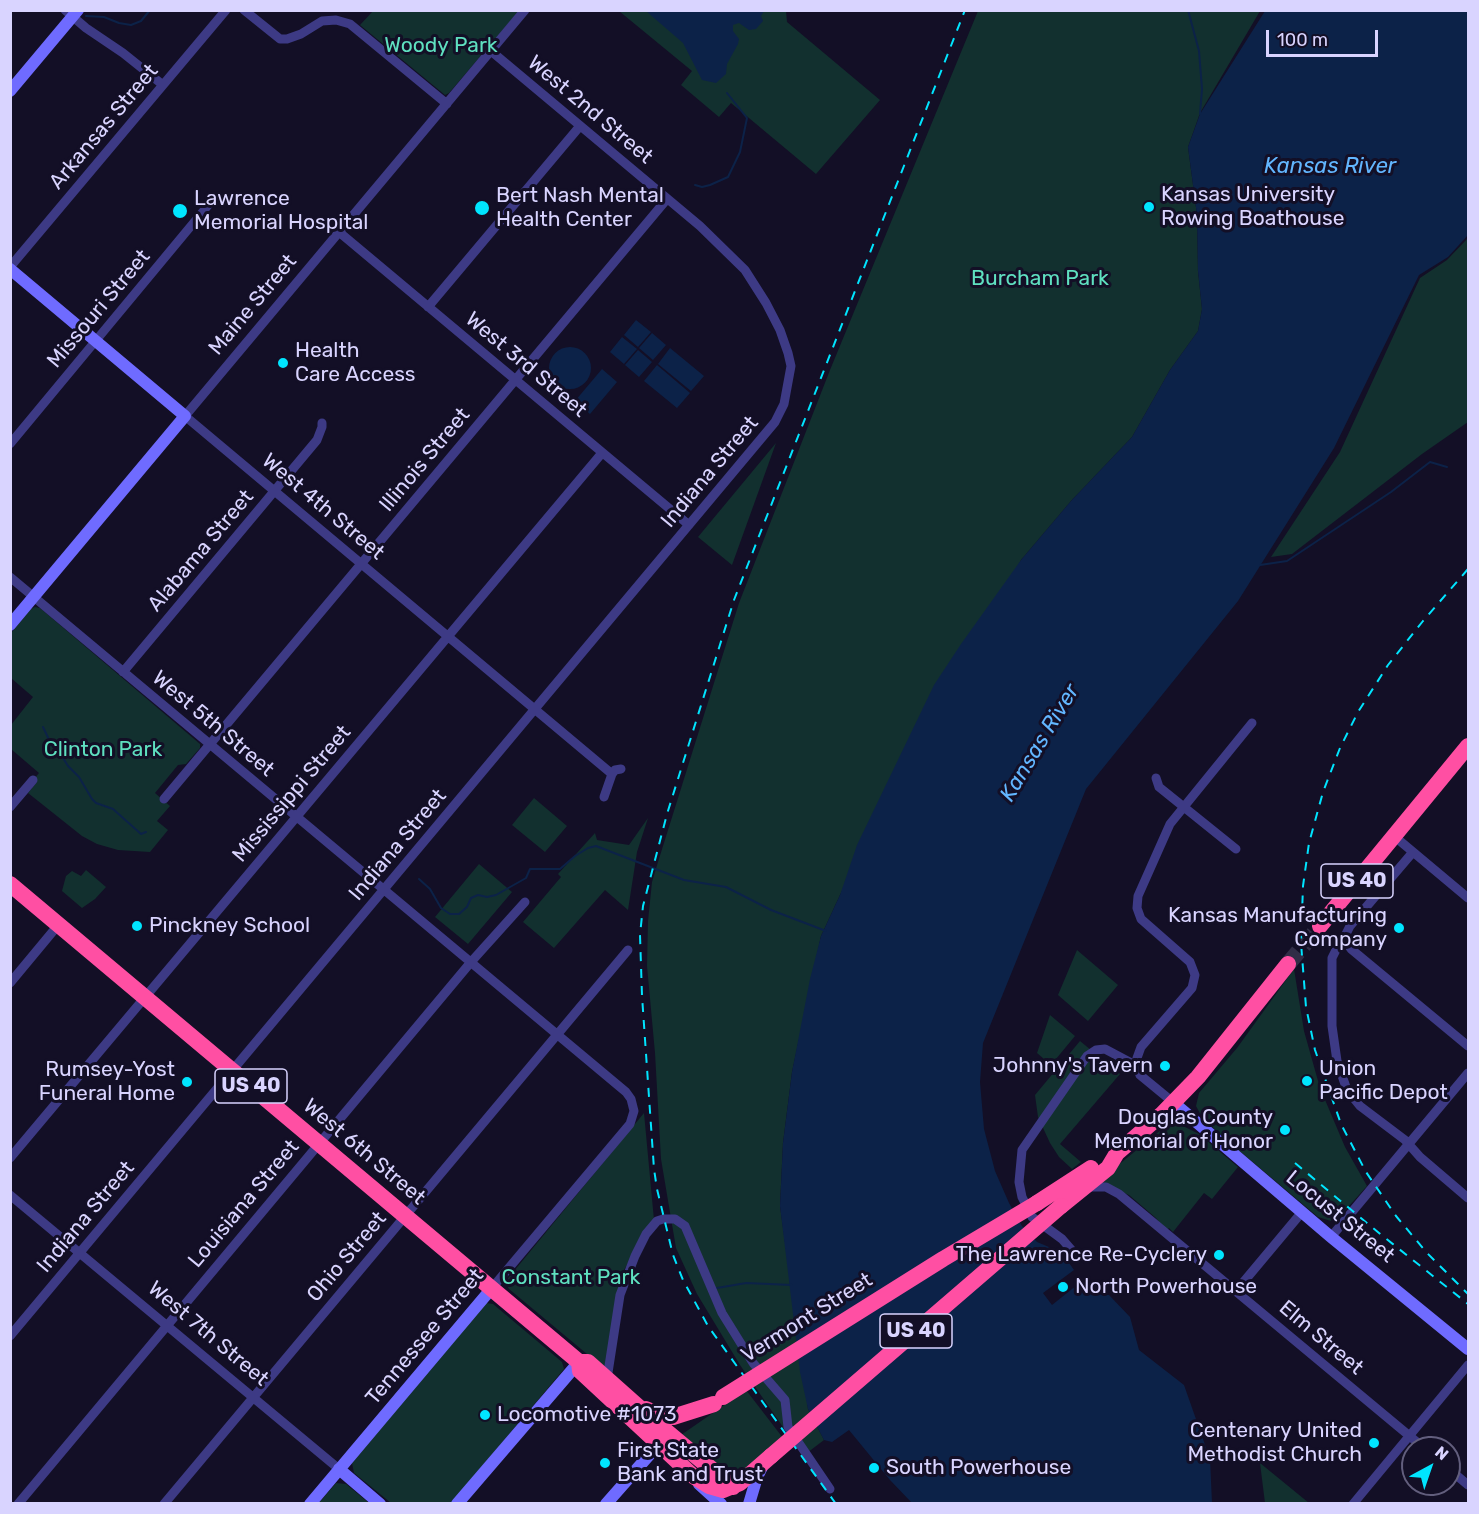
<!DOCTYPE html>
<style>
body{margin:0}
#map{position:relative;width:1479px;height:1514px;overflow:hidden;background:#130f26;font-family:Rubik,sans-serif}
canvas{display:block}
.frame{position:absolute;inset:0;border:12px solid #d9d4ff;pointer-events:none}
.north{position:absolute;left:1401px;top:1436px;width:60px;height:60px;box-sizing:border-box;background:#130f26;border:2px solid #625e7d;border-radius:50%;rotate:40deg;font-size:16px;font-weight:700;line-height:24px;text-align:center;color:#d9d4ff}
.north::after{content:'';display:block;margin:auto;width:21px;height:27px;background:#00e5ff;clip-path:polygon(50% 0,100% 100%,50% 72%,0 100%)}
.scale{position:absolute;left:1266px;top:30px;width:112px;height:27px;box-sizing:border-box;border:3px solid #d9d4ff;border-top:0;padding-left:8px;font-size:18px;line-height:21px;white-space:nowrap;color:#d9d4ff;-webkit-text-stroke:4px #130f26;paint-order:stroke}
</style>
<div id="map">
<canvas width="1479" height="1514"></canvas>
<div class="frame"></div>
<div class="north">N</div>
<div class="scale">100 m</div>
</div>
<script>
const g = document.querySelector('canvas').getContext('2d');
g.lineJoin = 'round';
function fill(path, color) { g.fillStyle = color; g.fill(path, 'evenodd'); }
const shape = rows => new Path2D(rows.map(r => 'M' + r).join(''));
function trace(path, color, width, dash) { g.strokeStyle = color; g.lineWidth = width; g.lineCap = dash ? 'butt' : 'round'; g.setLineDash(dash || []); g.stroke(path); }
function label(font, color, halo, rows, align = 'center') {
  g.font = font + ' Rubik,sans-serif'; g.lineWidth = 6; g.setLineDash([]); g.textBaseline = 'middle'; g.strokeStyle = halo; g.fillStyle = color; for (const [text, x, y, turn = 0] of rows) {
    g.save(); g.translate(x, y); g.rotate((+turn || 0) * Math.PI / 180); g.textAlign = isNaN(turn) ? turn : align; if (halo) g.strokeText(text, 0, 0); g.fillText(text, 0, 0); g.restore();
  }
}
fill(shape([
 [373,11,519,11,449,93,445,95,360,25],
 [619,11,786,11,787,22,880,100,816,174,731,103,719,117,681,85,692,71],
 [978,11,1260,11,1200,113,1188,147,1197,215,1198,271,1202,309,1198,331,1170,370,1132,437,1071,501,1021,560,840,895,821,936,792,1072,783,1143,780,1206,808,1409,824,1440,803,1456,740,1365,697,1294,676,1248,661,1159,655,1053,647,966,648,921,652,882,658,862,739,603,830,370],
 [1468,238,1468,422,1422,454,1292,554,1271,557,1340,452,1420,278,1447,260],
 [776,443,732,565,698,537],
 [35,607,40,608,200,744,200,748,186,764,178,765,155,793,170,806,157,821,168,830,150,852,118,850,97,844,82,836,28,793,37,782,34,779,39,773,11,749,11,725,33,697,11,678,11,633,31,609],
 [534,798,567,826,545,852,512,825],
 [648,818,637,852,628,910,605,890,554,948,523,922,561,877,558,874,595,833,597,840,629,845],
 [479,864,512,892,468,944,435,917],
 [86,870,106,887,95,899,82,908,62,891,66,876,72,871,81,876],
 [1077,950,1118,985,1088,1021,1058,995],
 [1294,969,1304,1031,1320,1088,1345,1147,1367,1186,1340,1216,1331,1221,1318,1217,1242,1153,1203,1119,1196,1106,1199,1093,1237,1048],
 [1050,1015,1075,1036,1051,1065,1037,1053],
 [1080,1041,1120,1074,1060,1144,1081,1162,1072,1169,1059,1157,1050,1143,1038,1117,1035,1095],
 [644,1113,654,1220,621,1275,605,1369,509,1289,505,1282],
 [1171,1125,1183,1126,1199,1134,1238,1167,1212,1199,1204,1193,1173,1232,1169,1228,1166,1231,1156,1218,1129,1195,1100,1183,1100,1180,1161,1130],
 [486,1303,493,1304,562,1362,564,1369,451,1503,391,1503,354,1473,352,1463],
 [746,1390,783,1438,735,1480,681,1435],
 [1260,1463,1309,1503,1265,1503],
 [336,1483,346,1484,369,1503,318,1504]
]), '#12302f');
fill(shape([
 [646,11,764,11,761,16,763,21,756,29,749,30,739,23,733,25,733,31,739,39,738,44,727,64,726,74,716,83,702,80,683,43],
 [1265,11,1468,11,1468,235,1448,257,1419,275,1334,448,1238,601,1086,789,983,1043,980,1082,984,1129,995,1171,1009,1203,1022,1226,1037,1242,1056,1250,1064,1256,1074,1270,1043,1293,1052,1305,1082,1281,1098,1294,1109,1295,1130,1317,1139,1350,1184,1385,1210,1459,1212,1503,912,1503,890,1480,849,1430,832,1442,824,1440,808,1409,800,1372,780,1206,783,1143,792,1072,810,979,821,936,840,895,857,845,934,685,961,644,1021,560,1071,501,1132,437,1170,370,1198,331,1202,309,1198,271,1197,215,1188,147,1200,114],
 [636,320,651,332,638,347,624,335],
 [652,333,666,345,653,360,639,348],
 [622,337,637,349,624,364,610,352],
 '549 368a21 21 0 1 1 42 0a21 21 0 1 1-42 0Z',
 [670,348,704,376,691,391,658,364],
 [638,350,652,362,639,377,625,365],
 [657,365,690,393,677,408,644,381],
 [602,369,617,382,590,414,575,401]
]), '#0c2248');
trace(shape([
 [1188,10,1199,51,1202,89,1200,114],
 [86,16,104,17,119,23,131,25,141,21,150,10],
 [695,185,702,187,710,185,728,177,740,152,747,118,727,93],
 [1260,565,1287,561,1391,492,1430,462,1447,467],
 [43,727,52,746,58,750,68,766,79,777,92,799,96,803,113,809,141,834,146,832],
 [419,879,430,889,441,908,450,914,459,914,467,907,471,898,478,895,487,897,496,895,526,878,530,869,560,869,575,856,588,848,596,846,684,880,726,887,771,910,826,931],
 [717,1288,746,1283,792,1285]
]), '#0c2248', 2);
trace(shape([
 [1288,964,1320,926]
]), '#312d47', 16, [16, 8]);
trace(shape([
 [65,10,86,28,123,53,163,85],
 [244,10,280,39,287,39,301,34,322,21,336,20,350,24,447,104],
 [525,10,185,416,612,774],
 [339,232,689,525],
 [10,267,226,10],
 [428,307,580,126],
 [10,444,215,197],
 [10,577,626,1092,631,1099,634,1111,630,1124,492,1288],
 [123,672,317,440,322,427,322,423],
 [1156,778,1159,787,1236,849],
 [604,797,612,774,615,770,621,769],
 [164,799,667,199],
 [10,807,33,780],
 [1394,836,1468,898],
 [1413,852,1350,926,1346,934,1346,942,1351,949,1468,1046],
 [1346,942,1337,948,1332,958,1332,1026,1337,1061,1347,1090,1360,1106,1405,1140,1420,1157,1468,1198],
 [10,983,59,924],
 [1174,1103,1140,1075,1137,1066,1137,1058,1141,1047,1192,988,1195,975,1190,962,1141,919,1137,908,1138,896,1170,824,1252,723],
 [10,1158,602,453],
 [1090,1187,1106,1187,1119,1194,1424,1448],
 [10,1195,339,1469],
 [1331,1237,1468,1073],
 [1075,1254,1062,1239,1032,1217,1022,1197,1019,1182,1022,1150,1087,1056,1096,1050,1105,1049,1137,1066],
 [1236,1291,1302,1212],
 [10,1336,775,422,784,404,791,366,788,353,780,330,766,303,745,270,700,226,491,51],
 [607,1379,620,1295,635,1256,646,1234,657,1221,663,1219,675,1219,685,1226,722,1313,753,1363,785,1400,788,1427,830,1489],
 [1449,1469,1468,1485],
 [18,1504,471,962,525,902],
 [164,1504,628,950],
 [1353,1504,1468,1365]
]), '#3d3a85', 9);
trace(shape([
 [10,91,78,10],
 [10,269,185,416,10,625],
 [1174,1103,1331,1237,1468,1349],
 [339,1469,380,1504],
 [699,1484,721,1504],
 [310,1504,492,1288],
 [457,1504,579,1362],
 [606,1504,658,1445],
 [749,1504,757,1477,763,1465]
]), '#6f6bff', 12);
trace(shape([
 [10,884,579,1362,580,1371,693,1476,709,1486,723,1490,740,1483,771,1456],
 [1320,926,1468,746],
 [1037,1203,1091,1168],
 [1061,1206,1108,1168,1117,1153,1162,1114,1198,1077,1288,964],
 [579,1362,588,1362,660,1426,733,1487],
 [646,1409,665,1417,673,1417,714,1404]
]), '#ff4fa3', 16);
trace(shape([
 [1468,569,1423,621,1388,665,1358,712,1340,748,1323,792,1309,843,1303,886,1301,943,1306,1007,1315,1050,1341,1124,1366,1172,1396,1216,1427,1253,1468,1294],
 [1295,1163,1379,1233,1468,1304],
 [1304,1187,1342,1211],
 [836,1504,708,1326,683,1280,673,1255,657,1189,654,1169,642,996,640,935,643,906,667,814,734,600,965,10]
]), '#00e5ff', 2, [9, 8]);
trace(shape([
 [723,1397,943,1259,1037,1203],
 [771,1456,1061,1206]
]), '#ff4fa3', 16);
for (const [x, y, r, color] of [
 [1149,207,6,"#00e5ff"],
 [482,208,8,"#00e5ff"],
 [180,211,8,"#00e5ff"],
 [283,363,6,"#00e5ff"],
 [137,926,6,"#00e5ff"],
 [1399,928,6,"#00e5ff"],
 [1165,1066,6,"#00e5ff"],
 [1307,1081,6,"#00e5ff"],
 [187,1082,6,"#00e5ff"],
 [1285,1130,6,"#00e5ff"],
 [1219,1255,6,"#00e5ff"],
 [1063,1287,6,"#00e5ff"],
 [485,1415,6,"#00e5ff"],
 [1374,1443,6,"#00e5ff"],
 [605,1463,6,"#00e5ff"],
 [874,1468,6,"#00e5ff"]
]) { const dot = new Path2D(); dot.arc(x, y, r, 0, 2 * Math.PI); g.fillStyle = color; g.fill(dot); trace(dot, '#130f26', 2); }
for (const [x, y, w] of [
 [1357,881,72],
 [251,1086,72],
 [916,1331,72]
]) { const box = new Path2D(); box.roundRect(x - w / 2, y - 17, w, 34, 4.5); g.fillStyle = '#130f26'; g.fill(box); trace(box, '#d9d4ff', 1.5); }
label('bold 20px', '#d9d4ff', null, [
 ["US 40",1357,881],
 ["US 40",251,1086],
 ["US 40",916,1331]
]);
label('21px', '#5fe0c0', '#130f26', [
 ["Woody Park",441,46],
 ["Burcham Park",1040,279],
 ["Clinton Park",103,750],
 ["Constant Park",571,1278]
]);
label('21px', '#d9d4ff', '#130f26', [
 ["West 2nd Street",590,110,40],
 ["Arkansas Street",104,127,-50],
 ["Maine Street",253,305,-50],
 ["Missouri Street",99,309,-50],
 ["West 3rd Street",526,365,40],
 ["Illinois Street",425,460,-50],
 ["Indiana Street",710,472,-50],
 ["West 4th Street",323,507,40],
 ["Alabama Street",201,551,-50],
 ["West 5th Street",213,724,40],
 ["Mississippi Street",292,794,-50],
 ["Indiana Street",398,845,-50],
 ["West 6th Street",364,1152,40],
 ["Louisiana Street",244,1204,-50],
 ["Indiana Street",86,1217,-50],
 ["Locust Street",1340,1217,39],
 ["Ohio Street",347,1257,-50],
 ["Vermont Street",807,1318,-32],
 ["West 7th Street",208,1334,40],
 ["Tennessee Street",425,1337,-50],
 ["Elm Street",1321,1338,40]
]);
label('21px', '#d9d4ff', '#130f26', [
 ["Kansas University",1161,195],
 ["Rowing Boathouse",1161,219],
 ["Bert Nash Mental",496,196],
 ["Health Center",496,220],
 ["Lawrence",194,199],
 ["Memorial Hospital",194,223],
 ["Health",295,351],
 ["Care Access",295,375],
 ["Kansas Manufacturing",1387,916,"right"],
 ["Company",1387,940,"right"],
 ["Pinckney School",149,926],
 ["Johnny's Tavern",1153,1066,"right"],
 ["Union",1319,1069],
 ["Pacific Depot",1319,1093],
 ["Rumsey-Yost",175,1070,"right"],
 ["Funeral Home",175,1094,"right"],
 ["Douglas County",1273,1118,"right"],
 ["Memorial of Honor",1273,1142,"right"],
 ["The Lawrence Re-Cyclery",1207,1255,"right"],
 ["North Powerhouse",1075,1287],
 ["Locomotive #1073",497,1415],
 ["Centenary United",1362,1431,"right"],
 ["Methodist Church",1362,1455,"right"],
 ["First State",617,1451],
 ["Bank and Trust",617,1475],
 ["South Powerhouse",886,1468]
], 'left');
label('italic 22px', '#62b6ff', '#130f26', [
 ["Kansas River",1330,167],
 ["Kansas River",1040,743,-59]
]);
</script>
